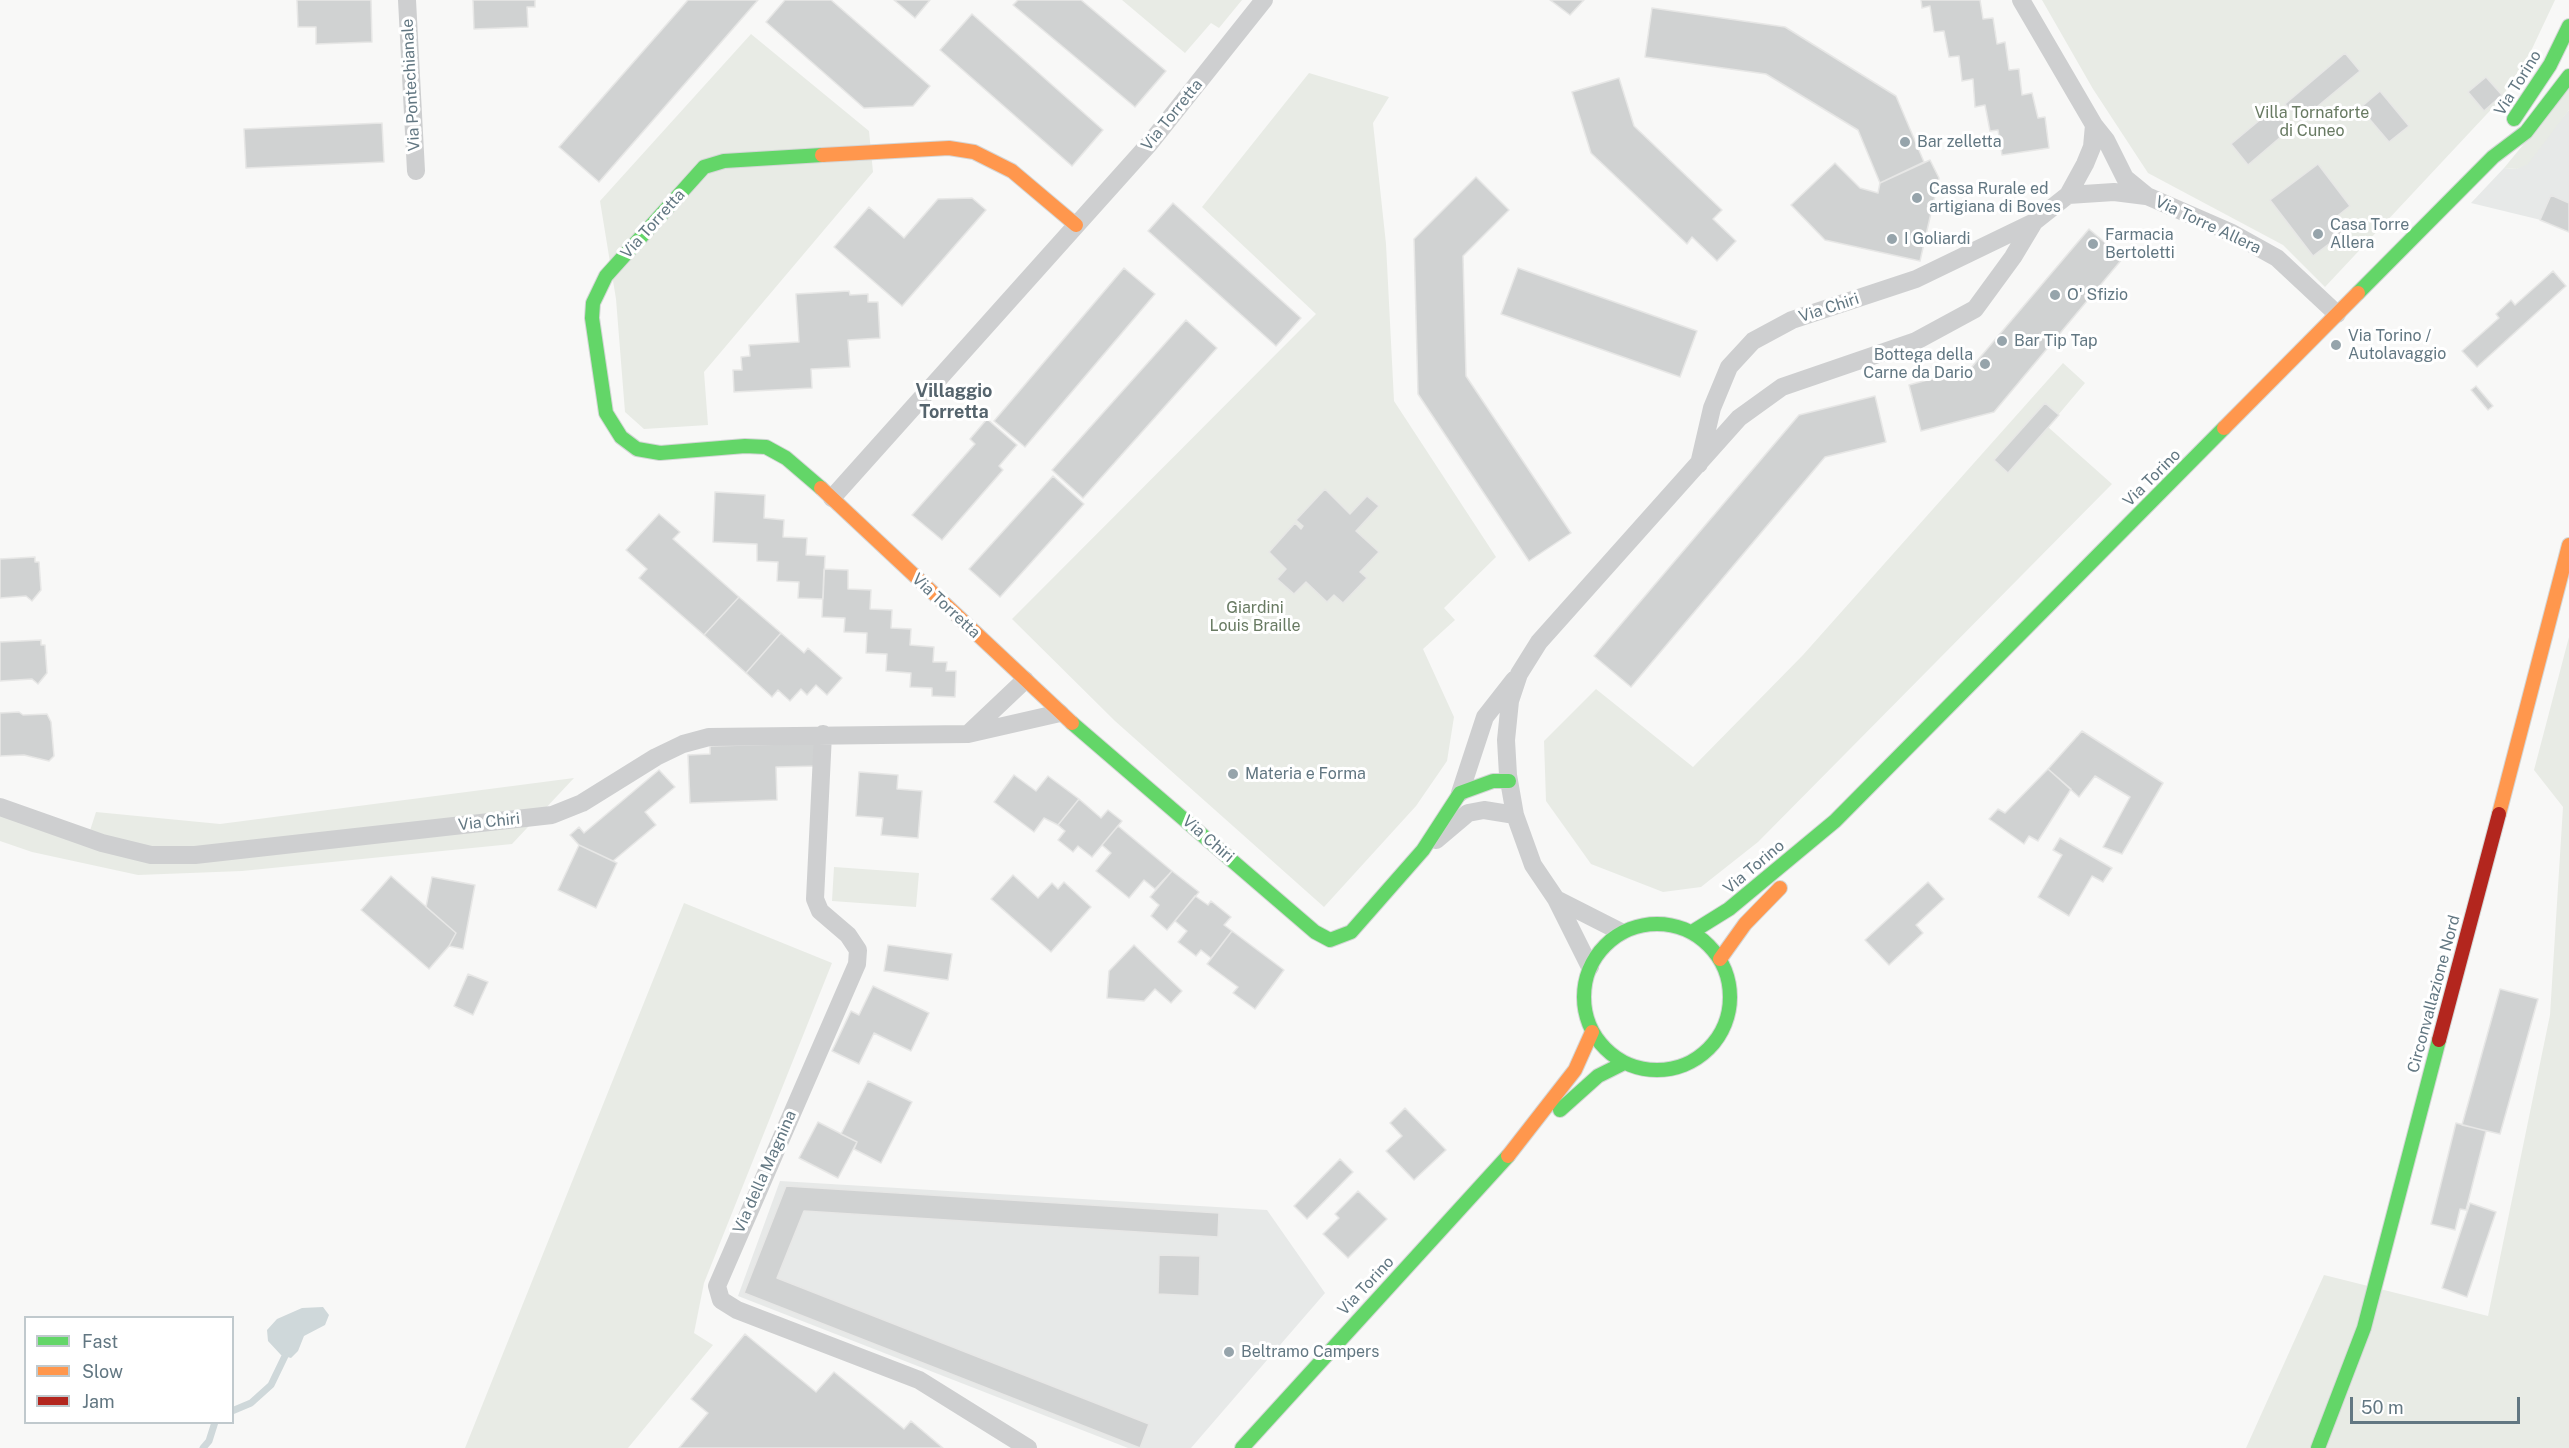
<!DOCTYPE html>
<style>
body{margin:0}
#map{position:relative;width:2569px;height:1448px;overflow:hidden;background:#f8f8f7;font-family:"Public Sans",sans-serif}
canvas{display:block}
.legend{position:absolute;left:24px;top:1316px;width:210px;height:108px;box-sizing:border-box;background:#fff;border:2px solid #c0c9cd;margin:0;padding:8px 10px;list-style:none;font-size:18px;color:#627782}
.legend li{display:flex;align-items:center;gap:12px;height:30px}
.legend b{width:30px;border:2px solid #c0c9cd}
.scale{position:absolute;left:2350px;top:1397px;width:170px;height:27px;box-sizing:border-box;border:3px solid #627782;border-top:0;padding-left:8px;font-size:18px;line-height:21px;white-space:nowrap;color:#627782;-webkit-text-stroke:4px #fff;paint-order:stroke}
</style>
<div id="map">
<canvas width="2569" height="1448"></canvas>
<ul class="legend">
<li><b style="height:8px;background:#63d668"></b>Fast</li>
<li><b style="height:8px;background:#ff974d"></b>Slow</li>
<li><b style="height:8px;background:#b3261e"></b>Jam</li>
</ul>
<div class="scale">50 m</div>
</div>
<script>
const g = document.querySelector('canvas').getContext('2d');
g.lineJoin = 'round';
function fill(path, color) { g.fillStyle = color; g.fill(path, 'evenodd'); }
const shape = rows => new Path2D(rows.map(r => 'M' + r).join(''));
function trace(path, color, width, dash) { g.strokeStyle = color; g.lineWidth = width; g.lineCap = dash ? 'butt' : 'round'; g.setLineDash(dash || []); g.stroke(path); }
function label(font, color, halo, rows, align = 'center') {
  g.font = font + ' "Public Sans",sans-serif'; g.lineWidth = 6; g.setLineDash([]); g.textBaseline = 'middle'; g.strokeStyle = halo; g.fillStyle = color; for (const [text, x, y, turn = 0] of rows) {
    g.save(); g.translate(x, y); g.rotate((+turn || 0) * Math.PI / 180); g.textAlign = isNaN(turn) ? turn : align; if (halo) g.strokeText(text, 0, 0); g.fillText(text, 0, 0); g.restore();
  }
}
fill(shape([
 [2569,110,2569,232,2545,221,2471,203,2504,168,2517,169],
 [780,1181,1267,1210,1325,1293,1191,1448,1128,1448,738,1296]
]), '#e7e9e8');
fill(shape([
 [1122,0,1242,0,1219,28,1211,23,1185,53],
 [2042,0,2555,0,2531,51,2500,100,2325,287,2283,245,2148,173,2093,89],
 [751,34,869,131,873,172,704,372,708,425,644,429,625,412,616,299,600,201],
 [1309,73,1389,97,1373,123,1386,244,1394,401,1496,557,1444,608,1455,620,1423,649,1454,717,1447,761,1416,806,1324,907,1115,721,1012,619,1316,314,1202,207],
 [2569,89,2569,110,2528,164,2517,169,2504,168],
 [2063,363,2085,383,2048,427,2112,484,1758,842,1701,887,1663,892,1591,864,1546,801,1544,741,1596,689,1693,767,1803,655],
 [2569,637,2569,1448,2246,1448,2324,1275,2488,1316,2550,1015,2563,807,2534,770],
 [574,778,512,844,242,871,138,875,32,852,0,841,0,814,86,843,96,812,220,824],
 [834,867,919,873,916,907,832,901],
 [684,903,832,963,704,1283,694,1333,713,1345,628,1448,465,1448]
]), '#e8ebe5');
fill(shape([
 [323,1307,329,1315,325,1325,304,1336,298,1351,291,1358,281,1355,268,1341,267,1330,277,1319,302,1308]
]), '#cfd8da');
trace(shape([
 [232,1411,251,1403,271,1385,285,1356],
 [203,1448,209,1441,215,1422]
]), '#cfd8da', 7);
const building = shape([
 [297,0,371,0,372,42,316,44,316,27,298,27,297,0],
 [473,0,535,0,535,7,527,7,528,27,474,29,473,0],
 [688,0,758,0,599,182,559,147,688,0],
 [785,0,831,0,930,86,913,106,864,108,766,22,785,0],
 [894,0,930,0,915,18,894,0],
 [1018,0,1081,0,1166,71,1135,107,1013,5,1018,0],
 [1550,0,1584,0,1570,15,1550,0],
 [1921,0,1980,0,1983,19,1993,18,1997,44,2005,42,2009,70,2019,69,2022,95,2032,93,2038,118,2045,117,2049,148,2002,155,1998,130,1990,131,1985,105,1975,107,1973,79,1962,81,1959,56,1949,57,1944,31,1934,32,1930,6,1922,8,1921,0],
 [1652,8,1785,27,1896,96,1924,162,1880,183,1858,130,1766,74,1645,57,1652,8],
 [972,14,1103,130,1072,166,940,50,972,14],
 [2345,53,2360,71,2300,121,2285,104,2345,53],
 [2486,77,2502,95,2484,111,2468,92,2486,77],
 [1619,78,1634,126,1722,210,1713,219,1736,241,1717,261,1692,237,1687,244,1591,153,1572,92,1619,78],
 [2380,91,2409,126,2389,142,2360,108,2380,91],
 [2273,109,2290,129,2248,165,2231,144,2273,109],
 [382,123,384,162,246,168,244,129,382,123],
 [1930,160,1939,178,1920,261,1825,240,1791,205,1835,163,1860,188,1878,193,1880,183,1930,160],
 [2318,164,2350,206,2335,218,2346,231,2313,256,2270,200,2318,164],
 [1476,177,1509,210,1463,256,1466,376,1571,533,1529,561,1418,394,1414,239,1476,177],
 [2551,195,2569,203,2569,232,2540,220,2551,195],
 [972,198,986,210,902,306,834,247,869,207,904,238,938,199,972,198],
 [1173,203,1301,318,1276,346,1148,231,1173,203],
 [2089,229,2123,258,1994,412,1921,431,1909,385,1971,368,2089,229],
 [1124,268,1155,294,1025,447,994,421,1124,268],
 [1518,268,1697,331,1680,377,1501,314,1518,268],
 [2553,271,2566,286,2477,367,2462,351,2499,318,2496,314,2511,300,2515,305,2553,271],
 [849,291,850,295,868,294,868,302,878,302,880,338,848,340,850,367,811,369,812,388,734,392,733,370,742,370,741,357,750,356,749,345,799,342,796,294,849,291],
 [1186,320,1217,348,1083,498,1052,470,1186,320],
 [2476,386,2493,406,2488,410,2471,390,2476,386],
 [1875,396,1886,442,1825,457,1631,687,1594,656,1799,415,1875,396],
 [2045,403,2059,415,2008,473,1994,460,2045,403],
 [987,419,1017,445,999,466,1003,470,942,540,912,515,975,444,970,439,987,419],
 [1053,476,1084,504,1000,597,969,569,1053,476],
 [1325,489,1350,514,1367,496,1379,506,1356,531,1379,552,1360,572,1367,578,1343,603,1334,595,1327,602,1306,582,1294,594,1277,579,1286,569,1269,552,1295,523,1301,529,1303,526,1296,520,1325,489],
 [715,492,765,495,764,518,784,520,783,537,807,538,806,555,825,556,823,599,798,598,799,582,777,581,778,562,757,561,757,544,713,542,715,492],
 [659,514,680,532,673,539,739,597,704,635,639,578,647,569,626,550,659,514],
 [35,557,35,562,39,562,41,590,32,601,26,596,0,598,0,559,35,557],
 [824,569,848,570,848,589,871,590,870,609,892,610,891,628,911,629,910,645,934,647,933,662,947,662,946,671,956,671,955,697,932,696,932,688,910,687,911,673,886,671,887,654,866,653,867,633,844,632,845,618,822,617,824,569],
 [739,597,781,633,746,673,704,635,739,597],
 [781,633,804,653,808,648,842,678,827,695,816,685,807,695,801,689,790,701,778,690,772,697,746,673,781,633],
 [41,640,41,645,45,645,47,673,38,684,32,679,0,681,0,642,41,640],
 [19,712,23,715,47,714,51,722,54,756,49,761,24,755,0,756,0,713,19,712],
 [2082,731,2163,783,2122,854,2103,847,2130,797,2095,776,2079,797,2048,769,2082,731],
 [819,743,820,766,776,767,777,800,690,803,688,755,710,754,710,746,819,743],
 [2048,769,2071,789,2038,841,2029,836,2024,844,1989,819,1998,809,2005,813,2048,769],
 [659,770,675,787,645,812,656,825,613,861,579,845,570,835,579,827,584,833,659,770],
 [859,772,898,775,897,789,922,791,918,838,881,835,883,818,856,816,859,772],
 [1014,775,1036,791,1048,776,1079,799,1058,825,1044,818,1034,832,994,802,1014,775],
 [1079,799,1101,818,1108,810,1122,821,1092,857,1078,846,1073,852,1058,840,1065,831,1058,825,1079,799],
 [1118,826,1172,871,1155,889,1144,880,1129,898,1096,871,1111,853,1102,845,1118,826],
 [2060,838,2112,868,2103,882,2092,876,2069,916,2038,897,2062,855,2053,850,2060,838],
 [579,845,617,863,596,908,558,890,579,845],
 [1172,871,1199,892,1167,930,1151,916,1159,905,1150,897,1172,871],
 [1013,875,1038,898,1052,883,1058,889,1064,882,1091,907,1051,952,991,899,1013,875],
 [391,876,456,933,449,946,429,969,361,910,391,876],
 [432,877,475,885,463,949,449,946,456,933,426,907,432,877],
 [1928,882,1944,899,1916,925,1923,933,1889,965,1865,940,1928,882],
 [1195,896,1208,905,1211,901,1231,917,1224,925,1232,931,1211,958,1201,950,1196,956,1178,942,1187,931,1175,921,1195,896],
 [1232,931,1284,970,1255,1009,1233,993,1238,987,1207,964,1232,931],
 [888,945,952,954,948,980,884,971,888,945],
 [1134,945,1182,991,1171,1003,1155,989,1144,1001,1107,998,1109,971,1134,945],
 [468,974,488,982,473,1015,454,1006,468,974],
 [873,986,929,1013,911,1051,874,1033,859,1064,832,1051,851,1011,859,1015,873,986],
 [2500,989,2538,999,2500,1134,2462,1125,2500,989],
 [868,1081,912,1102,881,1163,854,1149,857,1142,841,1134,868,1081],
 [1405,1108,1446,1150,1414,1180,1386,1151,1402,1136,1390,1123,1405,1108],
 [818,1122,857,1142,838,1178,799,1158,818,1122],
 [2456,1123,2486,1131,2466,1210,2460,1209,2455,1230,2431,1224,2456,1123],
 [1340,1159,1353,1172,1307,1219,1294,1206,1340,1159],
 [786,1186,1219,1213,1218,1237,804,1211,777,1278,1149,1424,1140,1448,744,1293,786,1186],
 [1358,1191,1387,1219,1348,1258,1323,1234,1339,1218,1335,1214,1358,1191],
 [2470,1203,2496,1212,2467,1297,2442,1288,2470,1203],
 [1159,1255,1200,1256,1199,1296,1158,1294,1159,1255],
 [745,1334,816,1392,834,1372,904,1429,911,1421,943,1448,679,1448,708,1413,691,1399,745,1334]
]);
fill(building, '#d0d2d2');
trace(building, '#e7e7e6', 1.5);
const fast = shape([
 [2514,119,2550,65,2569,26],
 [2358,293,2493,157,2526,132,2569,76],
 [821,488,786,458,766,447,745,446,660,453,637,449,621,437,606,413,592,318,593,303,606,276,704,167,724,161,822,155],
 [1072,723,1315,932,1330,940,1351,932,1423,850,1460,793,1493,781,1509,781],
 '1584 997a73 73 0 1 1 146 0a73 73 0 1 1-146 0Z',
 [1692,932,1729,909,1835,821,2224,428],
 [1560,1110,1598,1076,1624,1063],
 [1242,1448,1508,1156],
 [2318,1448,2364,1328,2439,1040]
]);
const slow = shape([
 [822,155,949,148,974,152,1012,171,1076,225],
 [2224,428,2358,293],
 [821,488,1072,723],
 [2499,814,2569,545],
 [1720,959,1745,924,1780,888],
 [1508,1156,1575,1070,1592,1032]
]);
const jam = shape([
 [2439,1040,2499,814]
]);
trace(fast, '#d4d6d6', 16);
trace(slow, '#d4d6d6', 16);
trace(jam, '#d4d6d6', 16);
trace(shape([
 [407,0,416,171],
 [2021,0,2094,125,2106,140,2125,178,2147,196,2232,233,2277,258,2337,314],
 [2068,195,2114,192,2146,196],
 [1699,464,1712,408,1729,367,1753,341,1792,320,1916,279,2034,222,2068,195,2085,164,2092,147,2094,125],
 [832,498,1150,143,1264,0],
 [969,733,1025,680],
 [823,734,815,899,820,911,848,935,858,950,857,964,717,1286,721,1300,737,1310,919,1380,1028,1448],
 [1460,793,1485,717,1514,680],
 [0,807,102,843,151,855,195,855,552,815,582,803,656,757,683,744,709,737,968,734,1060,713],
 [1436,840,1468,813,1484,810,1515,815],
 [1556,899,1621,932],
 [1590,967,1556,899,1533,865,1515,815,1508,775,1506,740,1510,701,1519,674,1539,642,1739,418,1782,387,1916,341,1975,309,2013,257,2034,222]
]), '#cecfd0', 18);
trace(fast, '#63d668', 14);
trace(slow, '#ff974d', 14);
trace(jam, '#b3261e', 14);
for (const [x, y, r, color] of [
 [1905,142,6,"#96a4ab"],
 [1917,198,6,"#96a4ab"],
 [2318,234,6,"#96a4ab"],
 [1892,239,6,"#96a4ab"],
 [2093,244,6,"#96a4ab"],
 [2055,295,6,"#96a4ab"],
 [2002,341,6,"#96a4ab"],
 [2336,345,6,"#96a4ab"],
 [1985,364,6,"#96a4ab"],
 [1233,774,6,"#96a4ab"],
 [1229,1352,6,"#96a4ab"]
]) { const dot = new Path2D(); dot.arc(x, y, r, 0, 2 * Math.PI); g.fillStyle = color; g.fill(dot); trace(dot, '#fff', 2); }
label('16px', '#627782', '#fff', [
 ["Via Torino",2518,83,-58],
 ["Via Pontechianale",411,85,-93],
 ["Via Torretta",1172,115,-51],
 ["Via Torretta",653,224,-48],
 ["Via Torre Allera",2208,225,25],
 ["Via Chiri",1829,308,-18],
 ["Via Torino",2152,478,-45],
 ["Via Torretta",946,606,43],
 ["Via Chiri",489,822,-6],
 ["Via Chiri",1208,839,41],
 ["Via Torino",1754,867,-40],
 ["Circonvallazione Nord",2434,994,-75],
 ["Via della Magnina",765,1172,-66],
 ["Via Torino",1366,1286,-47]
]);
label('16px', '#687a62', '#fff', [
 ["Villa Tornaforte",2312,113],
 ["di Cuneo",2312,131],
 ["Giardini",1255,608],
 ["Louis Braille",1255,626]
]);
label('16px', '#627782', '#fff', [
 ["Bar zelletta",1917,142],
 ["Cassa Rurale ed",1929,189],
 ["artigiana di Boves",1929,207],
 ["Casa Torre",2330,225],
 ["Allera",2330,243],
 ["Farmacia",2105,235],
 ["Bertoletti",2105,253],
 ["I Goliardi",1904,239],
 ["O' Sfizio",2067,295],
 ["Via Torino /",2348,336],
 ["Autolavaggio",2348,354],
 ["Bar Tip Tap",2014,341],
 ["Bottega della",1973,355,"right"],
 ["Carne da Dario",1973,373,"right"],
 ["Materia e Forma",1245,774],
 ["Beltramo Campers",1241,1352]
], 'left');
label('bold 18px', '#55646d', '#fff', [
 ["Villaggio",954,391],
 ["Torretta",954,412]
]);
</script>
